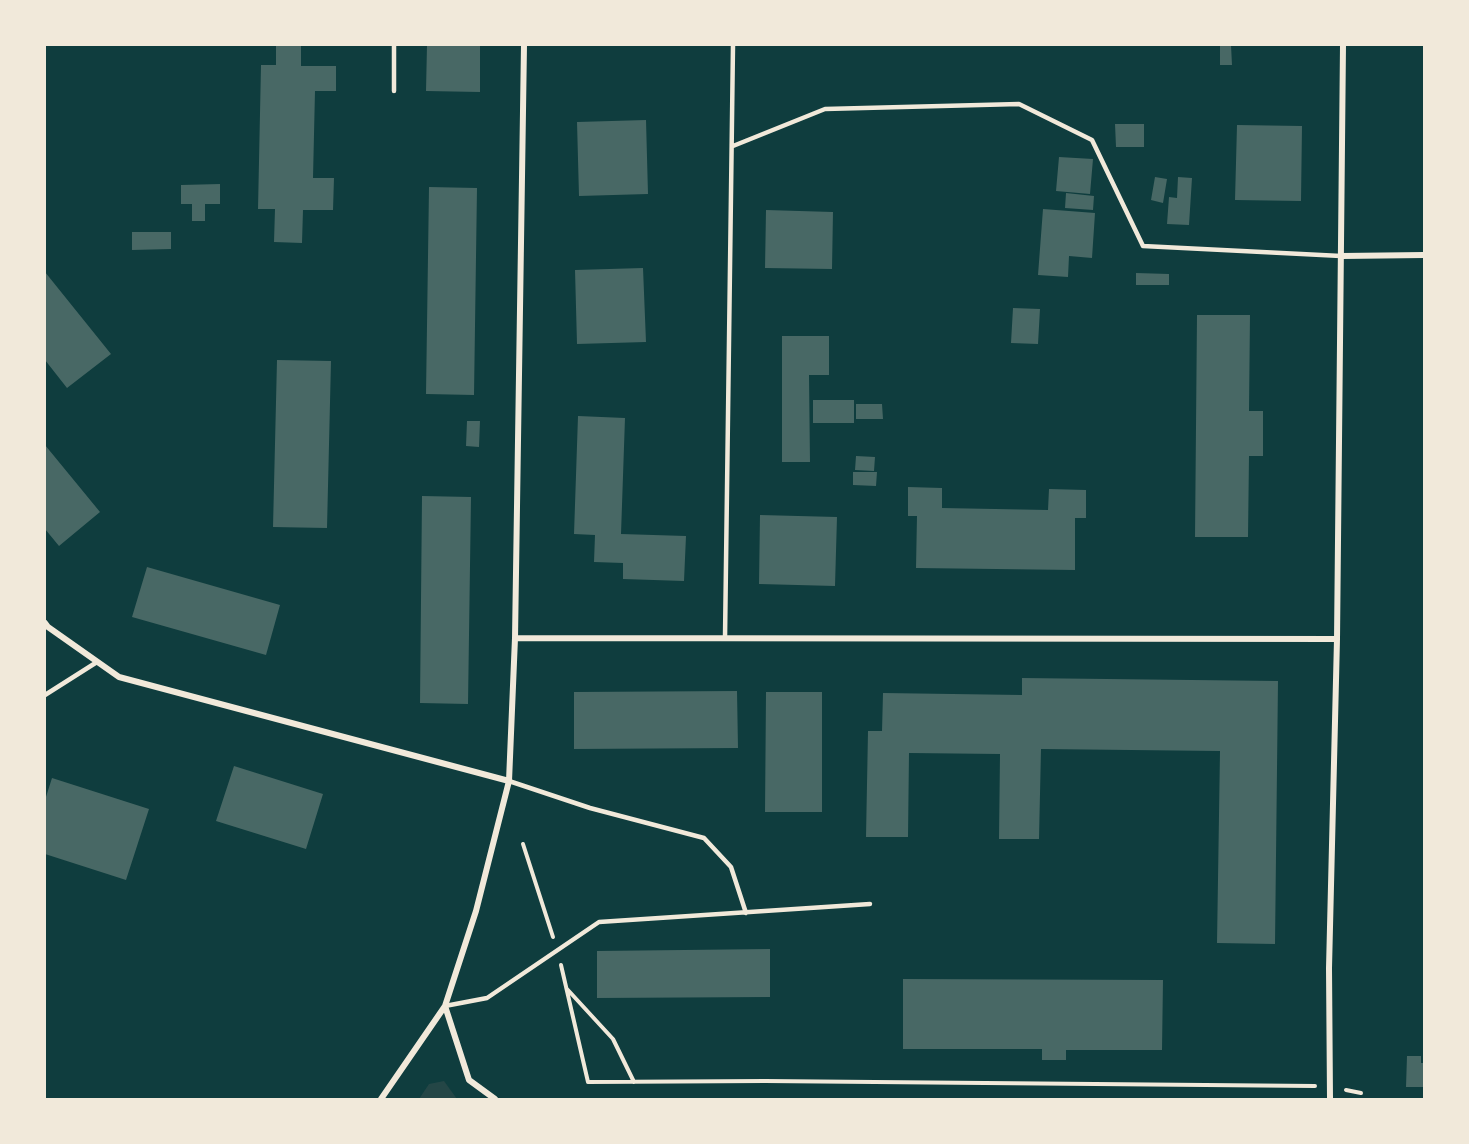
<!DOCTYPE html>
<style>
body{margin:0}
#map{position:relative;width:1469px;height:1144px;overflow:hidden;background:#0f3d3e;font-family:"Open Sans",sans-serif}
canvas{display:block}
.frame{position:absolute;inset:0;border:46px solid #f1e9da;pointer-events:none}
</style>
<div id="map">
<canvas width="1469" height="1144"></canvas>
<div class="frame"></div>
</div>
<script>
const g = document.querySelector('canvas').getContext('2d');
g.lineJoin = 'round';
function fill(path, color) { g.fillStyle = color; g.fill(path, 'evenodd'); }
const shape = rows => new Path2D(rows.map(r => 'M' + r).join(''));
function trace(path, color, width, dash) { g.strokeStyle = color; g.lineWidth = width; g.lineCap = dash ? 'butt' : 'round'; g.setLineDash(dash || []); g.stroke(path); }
fill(shape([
 [444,1081,457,1099,419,1099,429,1084]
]), '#244646');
fill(shape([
 [276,45,301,45,301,66,336,66,336,91,315,91,313,178,334,178,333,210,303,210,302,243,274,242,275,209,258,209,261,65,276,65],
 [427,45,480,45,480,92,426,91],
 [1220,45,1231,45,1232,65,1220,65],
 [646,120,648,194,579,196,577,122],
 [1115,124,1144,124,1144,147,1116,147],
 [1237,125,1302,126,1301,201,1235,200],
 [1059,157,1093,159,1090,194,1056,191],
 [1155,177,1167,179,1163,203,1151,200],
 [1178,177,1192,178,1189,225,1167,224,1169,197,1177,198],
 [220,184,220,204,205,204,205,221,192,221,192,204,181,204,181,185],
 [429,187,477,188,474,395,426,394],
 [1066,193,1094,196,1093,210,1065,208],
 [1043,209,1095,213,1092,258,1069,256,1068,277,1038,275],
 [766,210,833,212,832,269,765,268],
 [132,232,171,232,171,249,132,250],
 [643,268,646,342,577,344,575,270],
 [45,272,111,354,67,388,45,360],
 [1136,273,1169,274,1169,285,1136,285],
 [1013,308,1040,309,1038,344,1011,343],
 [1197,315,1250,315,1249,411,1263,411,1263,456,1249,456,1248,537,1195,537],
 [782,336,829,336,829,375,809,375,810,462,782,462],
 [277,360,331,361,327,528,273,527],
 [813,400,854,400,854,423,813,423],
 [856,404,882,404,883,419,856,419],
 [578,416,625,418,621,534,686,536,684,581,623,579,623,563,594,562,595,535,574,534],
 [467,421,480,421,479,447,466,446],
 [45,445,100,512,59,546,45,529],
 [856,456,875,457,874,471,855,470],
 [853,472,877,472,876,486,853,485],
 [908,487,942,488,942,508,1048,510,1049,489,1086,490,1086,518,1075,518,1075,570,916,568,917,516,908,516],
 [422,496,471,497,468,704,420,703],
 [760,515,837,517,835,586,759,584],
 [147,567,280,605,266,655,132,617],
 [1022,678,1278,681,1275,944,1217,943,1220,751,1041,749,1039,839,999,839,1000,754,909,753,908,837,866,837,868,731,882,731,883,693,1022,695],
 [737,691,738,748,574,749,574,692],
 [766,692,822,692,822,812,765,812],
 [234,766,323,794,306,849,216,821],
 [52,778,149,809,126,880,45,854,45,800],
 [770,949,770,997,597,998,597,951],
 [903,979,1163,980,1162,1050,1066,1050,1066,1060,1042,1060,1042,1049,903,1049],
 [1407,1056,1421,1056,1421,1063,1424,1063,1424,1087,1406,1087]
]), '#486865');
trace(shape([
 [523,844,553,937],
 [561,965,588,1082,765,1081,1315,1086],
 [567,989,613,1039,634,1082],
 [1346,1090,1361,1093]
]), '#f1e9da', 4);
trace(shape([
 [394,91,394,45],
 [733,146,825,109,1019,104,1092,140,1143,246,1341,256],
 [725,638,733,45],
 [45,695,97,662],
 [509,781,590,808,704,838,731,867,746,913],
 [445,1006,487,998,599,922,870,904]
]), '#f1e9da', 4.5);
trace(shape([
 [1342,256,1424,255],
 [45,623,48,627,119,677,509,781],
 [515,638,1337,639],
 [445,1006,469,1080,495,1099],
 [381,1099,445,1006,476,911,509,781,515,638,524,45],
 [1330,1099,1329,968,1337,639,1343,45]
]), '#f1e9da', 6);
</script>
